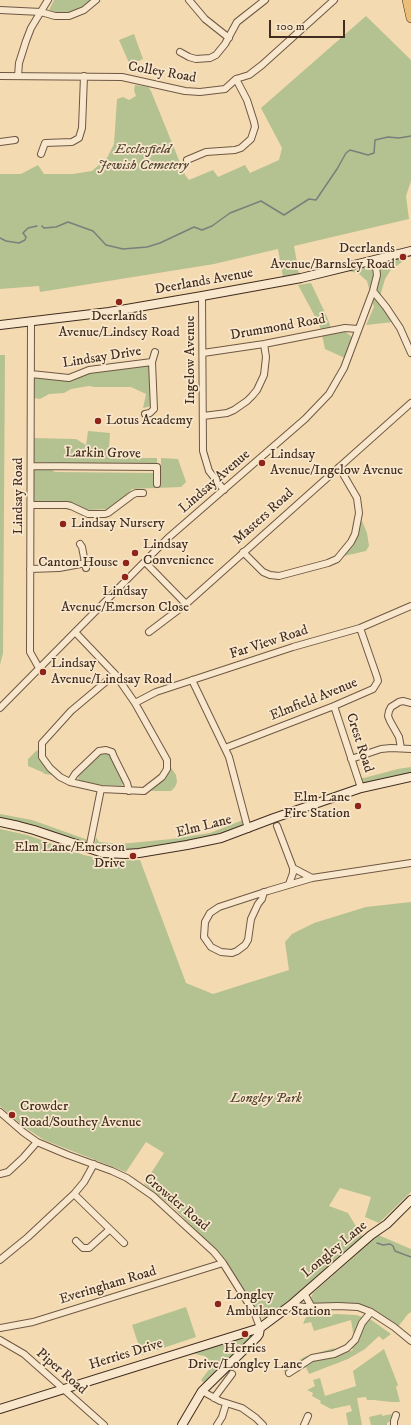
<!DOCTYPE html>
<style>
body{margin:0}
#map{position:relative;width:411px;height:1425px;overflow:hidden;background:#f4dab1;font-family:"IM FELL DW Pica",serif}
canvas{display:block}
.scale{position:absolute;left:269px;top:20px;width:76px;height:18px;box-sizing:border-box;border:2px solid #412c1f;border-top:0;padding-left:5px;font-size:12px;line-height:14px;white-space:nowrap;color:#412c1f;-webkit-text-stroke:3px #f8e7cc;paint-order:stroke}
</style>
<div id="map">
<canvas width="411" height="1425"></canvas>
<div class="scale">100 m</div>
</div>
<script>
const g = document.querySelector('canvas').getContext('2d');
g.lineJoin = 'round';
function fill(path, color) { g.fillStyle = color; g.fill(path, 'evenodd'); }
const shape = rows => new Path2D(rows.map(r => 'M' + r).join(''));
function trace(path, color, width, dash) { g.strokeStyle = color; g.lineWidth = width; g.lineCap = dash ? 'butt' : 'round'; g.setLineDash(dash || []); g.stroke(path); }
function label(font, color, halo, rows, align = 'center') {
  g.font = font + ' "IM FELL DW Pica",serif'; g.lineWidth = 3.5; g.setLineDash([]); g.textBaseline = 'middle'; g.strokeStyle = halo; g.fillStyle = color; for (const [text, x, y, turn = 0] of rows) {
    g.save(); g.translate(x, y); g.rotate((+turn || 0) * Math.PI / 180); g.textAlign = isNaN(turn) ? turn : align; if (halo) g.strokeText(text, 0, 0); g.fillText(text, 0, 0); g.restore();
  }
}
fill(shape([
 [54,0,92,0,80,10,68,14,58,14,49,10],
 [366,16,411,60,411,181,406,196,409,219,294,246,299,274,283,277,278,249,214,264,40,292,39,286,0,289,0,174,21,174,38,165,44,174,73,174,92,171,107,158,114,144,117,99,123,97,129,100,136,96,134,90,135,85,148,87,151,91,185,175,189,180,213,170,218,177,245,165,250,173,279,160,282,148,261,108],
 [134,34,143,59,130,65,119,40],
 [407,256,403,261,390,271,385,279,381,293,381,304,393,322,366,325,374,307,367,281,358,273,348,271],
 [311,283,327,317,331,328,321,330,318,322,298,285],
 [344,331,351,336,352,341,347,359,325,349,322,335],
 [0,355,5,355,3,653,0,665],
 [143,364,148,366,151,369,152,406,143,408,146,394,131,387,94,387,89,386,71,389,64,393,49,394,40,399,34,398,34,377,55,379],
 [88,431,110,433,109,447,130,458,157,458,157,467,31,462,31,438,76,439,86,445],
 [161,458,178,459,186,482,181,487,132,489,125,496,107,509,87,510,67,501,31,501,31,469,52,470,55,472,153,473,153,484,161,484],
 [360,520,362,521,367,533,369,546,366,551,344,556,352,545],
 [37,750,39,753,39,758,53,775,45,774,42,772,28,766,28,759],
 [102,752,106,752,111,756,124,781,122,786,100,785,81,781,78,779,79,774],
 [411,767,411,774,363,783,361,780,361,778,364,778,398,769],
 [171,768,172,769,176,775,177,782,175,787,171,791,151,791],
 [0,814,32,820,88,840,85,843,82,843,41,827,0,818],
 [243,820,242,827,214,836,139,849,105,849,98,846,95,844,96,837,99,842,120,844,172,839,210,833],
 [0,829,27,835,84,855,110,861,140,860,186,983,213,994,289,970,285,942,292,934,314,923,366,907,411,902,411,1192,379,1223,365,1217,371,1197,340,1188,329,1206,348,1213,363,1238,271,1320,261,1317,226,1261,173,1207,144,1184,164,1153,146,1142,126,1172,44,1140,23,1126,0,1106],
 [376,1234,411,1249,411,1312,408,1314,397,1328,360,1307,315,1305,312,1302,311,1298,313,1293,356,1255],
 [186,1307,196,1337,142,1355,132,1325],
 [337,1314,356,1315,370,1319,391,1334,383,1340,379,1336,365,1349,348,1359,309,1374,306,1367,293,1374,283,1371,304,1357,334,1348,339,1356,353,1350,348,1341,354,1338,351,1320,314,1331,311,1322,303,1324,306,1317],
 [251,1334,253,1336,253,1338,204,1383,201,1380,211,1367,209,1360,205,1356,199,1355,193,1353],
 [384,1349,398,1385,396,1387,400,1402,391,1402,374,1400,367,1400,366,1397,357,1398,362,1425,348,1425,346,1413,352,1411,350,1405,331,1409,320,1403,321,1401,312,1396,313,1393,307,1390,315,1386,313,1380,320,1378,325,1396,356,1386,353,1371],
 [382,1414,382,1416,392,1414,390,1421,387,1423,387,1425,371,1425,369,1417]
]), '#b4c191');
trace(shape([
 [42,226,44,228,56,227,68,222,93,231,106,245,123,249,147,247,160,243,194,227,202,230,212,226,230,213,261,201,284,215,309,199,316,200,337,169,346,153,350,150,368,155,374,153,375,140,388,137,399,138,411,136],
 [0,238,6,241,19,243,25,240,26,237,23,233,28,228,37,226],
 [377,1243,383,1245,390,1244,393,1246,395,1251,411,1257]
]), '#7b7f7b', 1.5);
const street = shape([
 [189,0,205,19,229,38],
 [0,10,41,12,55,16,69,16,84,10,96,0],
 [180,52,189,57,196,59,210,58,216,55,225,44,237,22,265,0],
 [0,76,122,77,185,91,200,92,225,89,236,79,249,75,262,65,334,0],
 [18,76,19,63,26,41,31,28,48,0],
 [0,142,15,140],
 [41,154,45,143,72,142,79,138,82,128,84,76],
 [187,160,206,152,235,150,241,148,251,139,255,127,254,122,247,100,236,79],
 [373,291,386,307,400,328,411,353],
 [202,296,203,451,209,471,224,490],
 [31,322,30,652,39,668],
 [203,353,264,344,345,328,358,329],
 [31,374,69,378,89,370,152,362],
 [145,414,150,413,154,409,152,362,155,352],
 [203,416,227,413,234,410,247,401,252,396,257,390,264,375,266,357,264,344],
 [31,466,157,467,157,484],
 [31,505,67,505,71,506,88,514,105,514,108,513,132,495,136,493,143,493],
 [80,544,82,547,86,568],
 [243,552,263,572,270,575,279,576,328,563,337,559,351,542,355,534,359,513,357,498,339,467],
 [145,562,186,604],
 [30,569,59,568,86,563],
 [75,632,115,674,135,703,167,760,167,769,162,777,144,791,101,789,70,782,60,777,50,768,42,757,42,743,71,711,115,674],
 [149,632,186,604,411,403],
 [192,680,229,757,248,829],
 [135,703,156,692,293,647,360,628,411,606],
 [334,706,361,788],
 [0,708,168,538,305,419,329,394,344,368,373,291,377,275,375,260],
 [225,748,334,706,373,689,378,681,377,677,360,628],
 [401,748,399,737,390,721,388,716,389,711,391,707,399,702,403,701,411,703],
 [351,759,381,749,391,748,411,749],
 [70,782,75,774,99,751,106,750,112,752,114,757,127,783,129,791],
 [277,826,293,868,293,873,289,884],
 [89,849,101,789],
 [293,868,312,878],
 [264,892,262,899,258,904,251,919,248,940,245,945,237,951,232,953,221,952,211,947,204,937,205,922,210,913,219,907,268,891,312,878,411,863],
 [0,1112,23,1132,37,1142,68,1155,112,1171,127,1178,153,1196,214,1252,223,1263,255,1314,260,1328],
 [0,1174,8,1172,23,1158,37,1142],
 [74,1194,124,1243],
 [76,1241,83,1248,89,1248,109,1230],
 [0,1260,28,1237,74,1194,84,1182,94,1164],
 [304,1293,311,1306],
 [291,1305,304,1307,338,1306,358,1307,371,1312,394,1327,411,1341],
 [0,1328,33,1322,223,1263],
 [0,1340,24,1354,104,1425],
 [289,1373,312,1358,334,1354,347,1348,355,1340,362,1323,371,1312],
 [202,1391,220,1401,242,1408,256,1418,263,1425],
 [214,1398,232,1374],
 [217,1425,222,1417,226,1404],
 [304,1425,308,1416],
 [394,1425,394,1421,396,1415]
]);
const secondary = shape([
 [0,325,109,312,202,296,301,278,411,251],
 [0,822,19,826,34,830,103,853,125,854,139,853,187,845,221,838,274,818,361,788,411,777],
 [0,1409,260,1328,291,1305,371,1235,387,1224,411,1200],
 [182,1425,202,1391,257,1337,259,1334,260,1328]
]);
const primary = shape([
 [407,0,411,18]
]);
trace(street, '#6e5844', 8);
trace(secondary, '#412c1f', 10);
trace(primary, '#412c1f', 10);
trace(street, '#f8e7cc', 6);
trace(secondary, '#f8e7cc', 8);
trace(primary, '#eabd78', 9);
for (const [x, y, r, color] of [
 [403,257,4,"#8f2418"],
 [119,302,4,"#8f2418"],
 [98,421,4,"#8f2418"],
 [262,463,4,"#8f2418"],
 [63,524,4,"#8f2418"],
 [135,553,4,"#8f2418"],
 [126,563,4,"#8f2418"],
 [125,577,4,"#8f2418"],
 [43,672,4,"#8f2418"],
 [358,806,4,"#8f2418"],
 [133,856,4,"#8f2418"],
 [12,1115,4,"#8f2418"],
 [218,1304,4,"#8f2418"],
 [245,1334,4,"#8f2418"]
]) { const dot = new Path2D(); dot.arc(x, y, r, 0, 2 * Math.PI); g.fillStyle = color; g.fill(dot); trace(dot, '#f8e7cc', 1.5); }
label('14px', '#412c1f', '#f8e7cc', [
 ["Colley Road",162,73,10],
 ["Deerlands Avenue",204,282,-10],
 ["Drummond Road",278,328,-10],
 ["Lindsay Drive",102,358,-9],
 ["Ingelow Avenue",191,360,-90],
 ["Larkin Grove",103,454,1],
 ["Lindsay Avenue",215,482,-41],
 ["Lindsay Road",19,496,-90],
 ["Masters Road",264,517,-42],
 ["Far View Road",269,643,-18],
 ["Elmfield Avenue",314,700,-22],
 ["Crest Road",359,743,72],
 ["Elm Lane",204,827,-14],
 ["Crowder Road",176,1203,40],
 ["Longley Lane",335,1250,-40],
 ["Everingham Road",108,1286,-17],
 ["Herries Drive",126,1355,-17],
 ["Piper Road",61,1372,41]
]);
label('italic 14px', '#584a36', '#f8e7cc', [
 ["Ecclesfield",143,150],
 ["Jewish Cemetery",143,166],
 ["Longley Park",266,1099]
]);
label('14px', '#412c1f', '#f8e7cc', [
 ["Deerlands",395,249,"right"],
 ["Avenue/Barnsley Road",395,265,"right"],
 ["Deerlands",119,317,"center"],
 ["Avenue/Lindsey Road",119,333,"center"],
 ["Lotus Academy",106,421],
 ["Lindsay",270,455],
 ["Avenue/Ingelow Avenue",270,471],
 ["Lindsay Nursery",71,524],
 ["Lindsay",143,545],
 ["Convenience",143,561],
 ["Canton House",118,563,"right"],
 ["Lindsay",125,592,"center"],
 ["Avenue/Emerson Close",125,608,"center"],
 ["Lindsay",51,664],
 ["Avenue/Lindsay Road",51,680],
 ["Elm Lane",350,798,"right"],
 ["Fire Station",350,814,"right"],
 ["Elm Lane/Emerson",125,848,"right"],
 ["Drive",125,864,"right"],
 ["Crowder",20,1107],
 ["Road/Southey Avenue",20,1123],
 ["Longley",226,1296],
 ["Ambulance Station",226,1312],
 ["Herries",245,1349,"center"],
 ["Drive/Longley Lane",245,1365,"center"]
], 'left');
</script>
